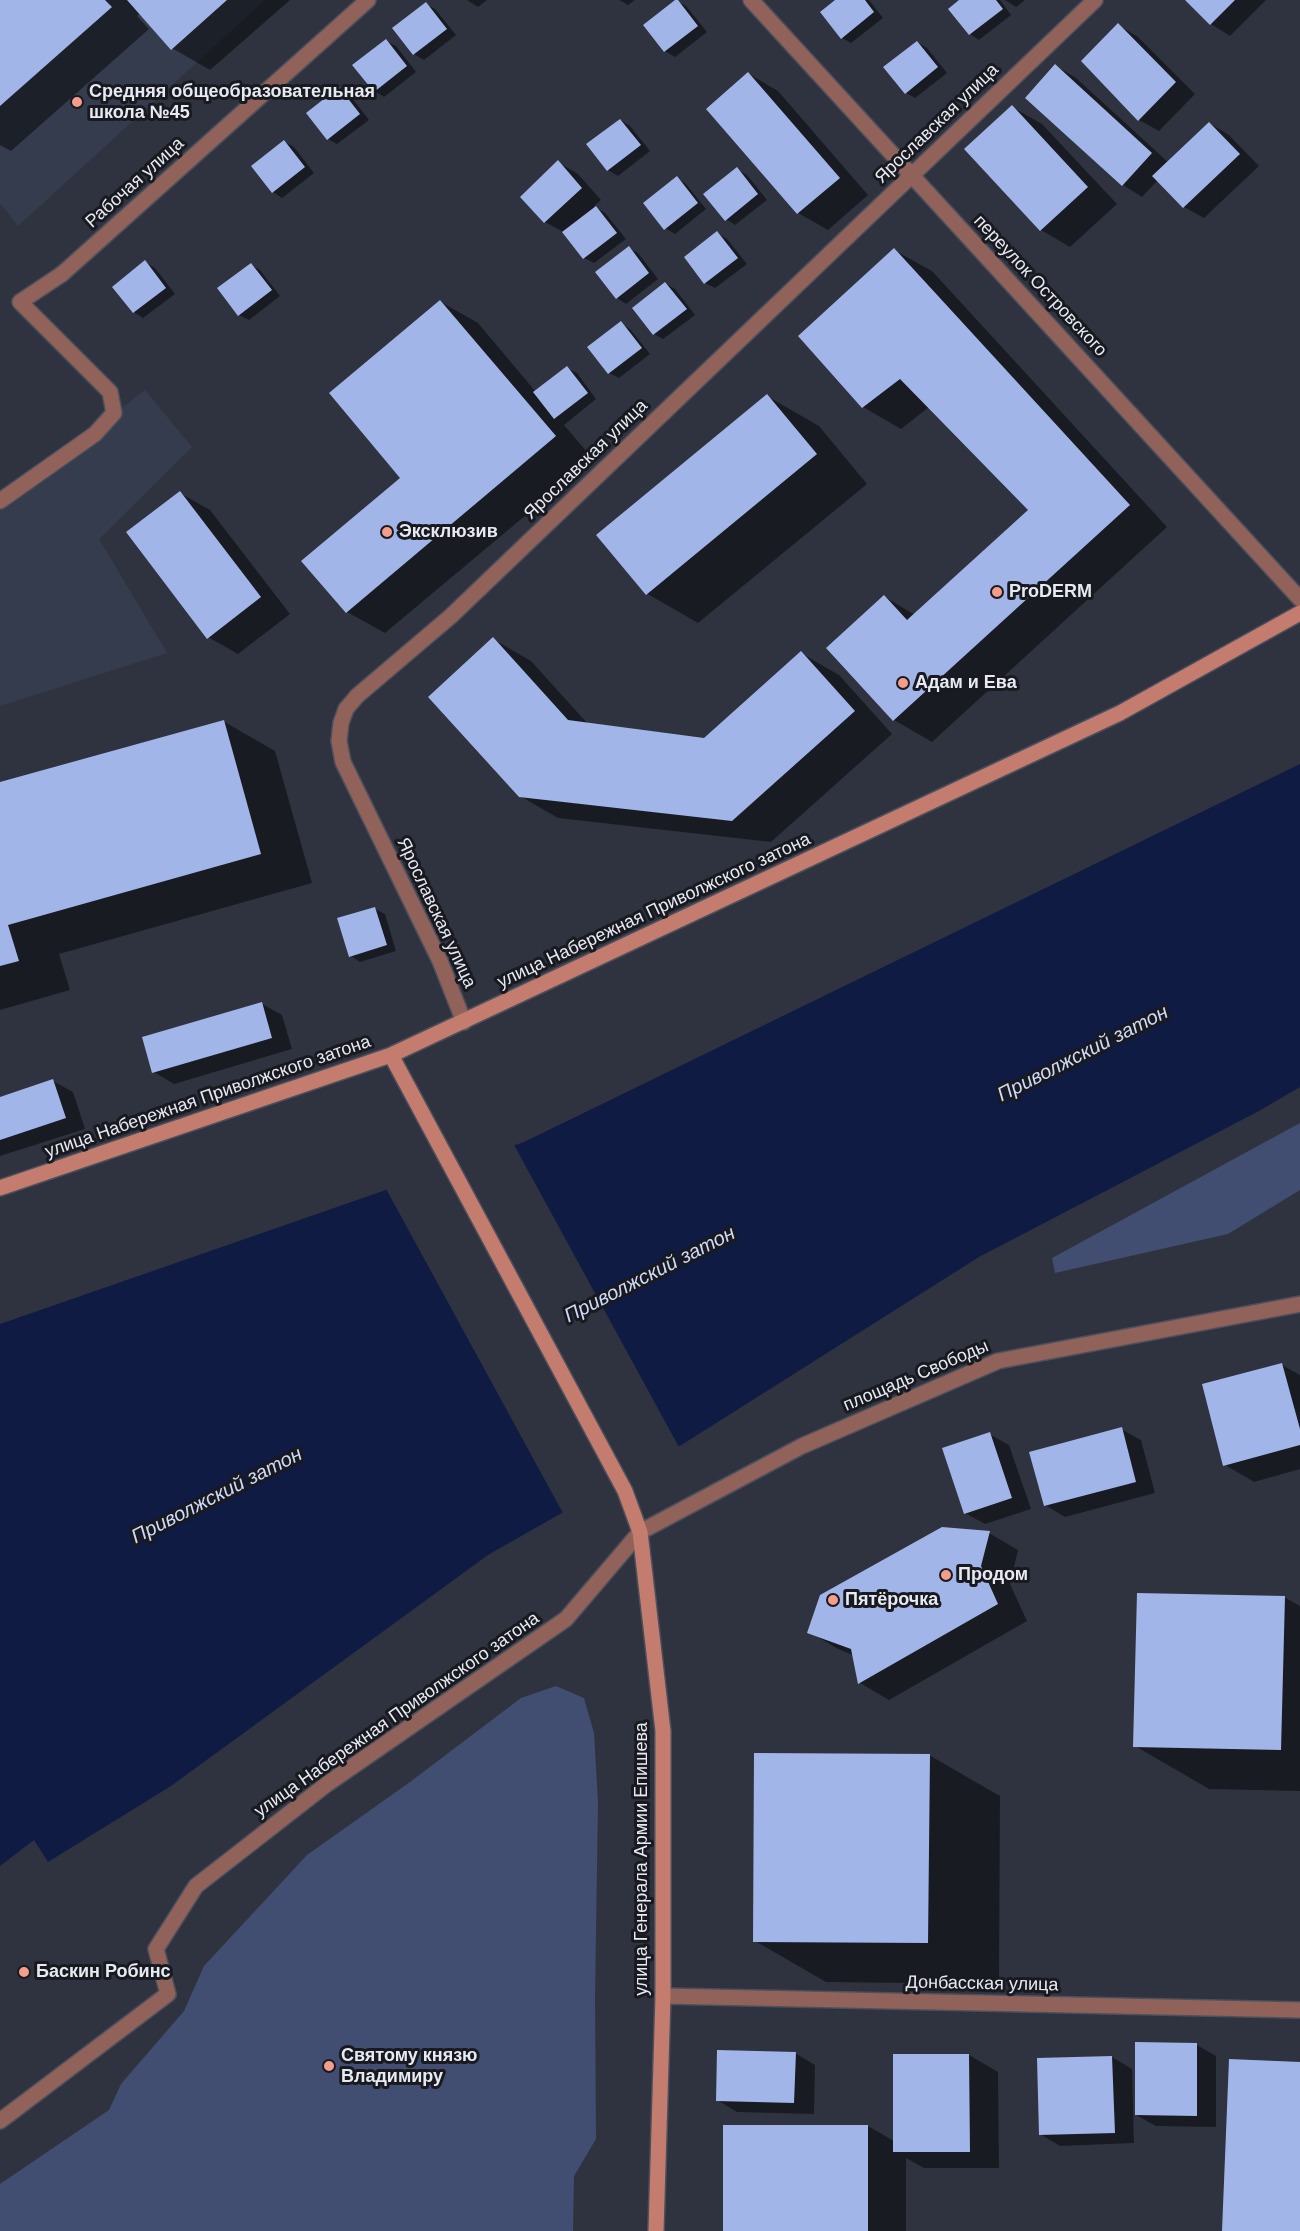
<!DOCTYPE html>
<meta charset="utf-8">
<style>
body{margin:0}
canvas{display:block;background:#2e333f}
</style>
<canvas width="1300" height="2231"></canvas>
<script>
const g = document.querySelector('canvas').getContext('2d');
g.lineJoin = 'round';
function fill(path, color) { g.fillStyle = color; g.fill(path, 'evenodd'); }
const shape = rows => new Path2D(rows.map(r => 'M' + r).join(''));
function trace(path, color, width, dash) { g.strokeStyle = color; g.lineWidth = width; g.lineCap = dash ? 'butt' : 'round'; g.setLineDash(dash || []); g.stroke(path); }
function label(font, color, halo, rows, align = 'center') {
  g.font = font + ' Helvetica,sans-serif'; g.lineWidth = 6; g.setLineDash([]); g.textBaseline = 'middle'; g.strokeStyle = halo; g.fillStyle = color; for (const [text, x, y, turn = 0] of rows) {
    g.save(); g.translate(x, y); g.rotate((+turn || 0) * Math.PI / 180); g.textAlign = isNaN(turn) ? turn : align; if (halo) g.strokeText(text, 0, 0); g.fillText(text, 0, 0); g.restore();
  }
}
fill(shape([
 [0,0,265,0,18,226,0,203],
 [145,390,192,447,99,539,167,653,0,706,0,503]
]), '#353c4d');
fill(shape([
 [1300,1123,1300,1190,1228,1234,1055,1273,1052,1258],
 [556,1686,584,1698,594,1733,598,1802,595,1997,596,2139,574,2176,573,2231,0,2231,0,2184,109,2110,121,2084,184,2011,204,1966,307,1855,410,1782,521,1698]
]), '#414d71');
fill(shape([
 [1300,764,1300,1087,1259,1111,979,1257,683,1444,488,1555,171,1786,48,1862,34,1840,0,1866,0,1324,524,1142]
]), '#101b43');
fill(shape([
 [513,1143,680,1449,564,1515,385,1187]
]), '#2e333f');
fill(shape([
 [0,0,290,0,210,70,172,48,140,13,137,16,149,29,11,151,0,145],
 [467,0,487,0,478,7],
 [619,0,635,0,628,5],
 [837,0,869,0,883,18,851,43,842,38],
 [961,0,1000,0,1011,15,979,40,970,34,950,9],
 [1005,0,1025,0,1016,7],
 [1187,0,1266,0,1230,36,1211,24],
 [677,1,686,6,707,32,675,57,665,51,645,26],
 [426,4,435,9,456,35,424,60,414,54,394,28],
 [1118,25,1138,37,1195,94,1159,131,1139,120,1083,61],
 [386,41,396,46,416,72,384,97,375,91],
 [917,42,927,48,947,73,915,98,906,93],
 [1056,66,1076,78,1168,162,1209,123,1229,135,1259,166,1204,218,1184,207,1158,180,1142,197,1123,185],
 [749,74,778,91,868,195,828,230,798,213],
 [339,89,349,94,369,120,337,144,328,139],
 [1012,107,1042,124,1117,204,1070,247,1041,230],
 [620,120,630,126,650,151,618,176,608,170],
 [285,142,294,147,314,173,282,198,273,192],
 [558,162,578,174,601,200,594,206,605,213,626,239,594,263,584,258,565,233,545,222,522,197],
 [737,169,747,175,767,200,735,225,726,219],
 [677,178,686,184,706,209,675,234,665,228],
 [717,233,727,239,747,264,715,288,705,283],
 [629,248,638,253,658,279,626,304,617,298],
 [894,250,932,271,1167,527,932,742,894,720,885,597,915,615,1030,510,929,407,901,429,863,407],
 [145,262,155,268,175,294,143,318,134,312],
 [251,265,260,270,280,296,249,320,239,315],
 [665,283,675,289,695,315,663,339,654,334],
 [441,302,478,323,536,392,567,368,577,373,596,399,564,425,593,459,385,633,347,612,402,478],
 [621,323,630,329,650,354,619,378,609,373],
 [767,396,819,426,867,484,698,623,646,593],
 [180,493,210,510,290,614,238,654,208,637],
 [493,639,531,661,588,724,705,739,801,653,839,675,892,734,771,842,558,818,520,796],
 [223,721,275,751,312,883,59,954,70,990,0,1010,0,783],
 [375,909,385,914,396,951,360,962,351,956],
 [262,1004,282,1015,292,1049,174,1084,154,1072],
 [53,1081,73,1092,85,1129,0,1156,0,1098],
 [1282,1365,1300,1375,1300,1469,1254,1482,1225,1465],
 [1121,1429,1141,1440,1155,1493,1065,1517,1045,1505],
 [989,1434,1009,1445,1031,1509,985,1524,965,1513],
 [989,1533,1018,1550,1010,1584,1027,1621,889,1700,860,1683,853,1655,838,1649,809,1632],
 [1284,1597,1300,1606,1300,1791,1209,1789,1135,1746],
 [929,1755,1000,1796,999,1984,826,1982,755,1941],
 [1197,2045,1216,2056,1216,2127,1156,2126,1136,2115],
 [795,2053,815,2065,814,2114,737,2112,717,2100],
 [969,2055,998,2072,999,2168,924,2168,906,2158,906,2231,725,2231,868,2126,894,2141,894,2056],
 [1112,2057,1132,2069,1134,2143,1060,2146,1040,2134]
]), '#0007');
fill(shape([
 [0,0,105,0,112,7,0,106],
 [127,0,227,0,171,50],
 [675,0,678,0,698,26,664,52,643,25],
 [835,0,865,0,874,12,841,39,820,12],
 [959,0,996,0,1003,9,969,35,948,9],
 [1185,0,1235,0,1210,25],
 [426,2,447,29,413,55,392,28],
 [1118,23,1176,82,1138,121,1081,61],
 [386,39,407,66,374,92,352,65],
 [917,41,938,67,905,94,883,67],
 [1055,64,1152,153,1122,186,1025,98],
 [748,72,840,178,797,214,706,109],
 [339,87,360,114,327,140,306,113],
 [1012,105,1088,187,1040,231,964,149],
 [620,119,641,145,607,171,586,144],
 [1209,122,1240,154,1183,208,1152,176],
 [284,140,305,167,272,193,251,166],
 [558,160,582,188,544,223,520,197],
 [737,167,758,194,725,221,703,194],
 [677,176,698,203,664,230,643,203],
 [596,206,617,233,583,259,562,232],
 [717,231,738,258,704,284,684,257],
 [629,246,649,273,616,299,595,272],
 [894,248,1130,505,893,721,826,648,884,595,907,620,1028,510,900,379,862,408,798,336],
 [145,260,166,288,133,313,112,287],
 [251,263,272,290,238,316,217,288],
 [665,282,687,309,653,335,632,308],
 [440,300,556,436,346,613,301,561,400,478,329,393],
 [621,321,642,348,608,374,587,347],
 [567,366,588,393,554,419,533,392],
 [767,394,817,454,646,595,596,535],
 [180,491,261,597,207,639,126,532],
 [493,637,568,720,704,738,801,651,855,711,732,821,519,797,428,697],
 [224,720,261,854,8,925,19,961,0,966,0,782],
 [375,907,387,945,349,957,337,918],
 [262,1002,272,1038,152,1073,142,1037],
 [53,1079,66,1118,0,1140,0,1097],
 [1282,1363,1300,1429,1300,1445,1223,1466,1202,1384],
 [1122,1427,1136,1482,1044,1506,1029,1452],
 [990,1432,1012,1498,964,1514,942,1448],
 [942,1527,990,1531,981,1566,998,1604,858,1684,851,1649,807,1633,820,1595],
 [1137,1593,1285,1596,1281,1750,1133,1747],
 [754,1753,930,1754,928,1943,753,1942],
 [1135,2042,1197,2043,1197,2116,1135,2115],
 [717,2050,796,2052,794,2103,716,2101],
 [893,2054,969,2054,970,2152,893,2152],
 [1112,2056,1115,2133,1039,2135,1037,2058],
 [1229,2059,1300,2062,1300,2231,1222,2231],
 [723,2125,868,2125,868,2231,723,2231]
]), '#a2b5e8');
const lane = shape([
 [0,501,95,434,114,413,110,392,20,302,62,274]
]);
const street = shape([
 [751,0,1300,599],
 [62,274,368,0],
 [464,1022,440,961,343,762,339,741,341,723,346,709,357,696,451,616,1095,0],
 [663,1996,1300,2010],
 [0,2121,168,1994,156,1949,196,1886,327,1784,566,1619,640,1532,802,1446,998,1361,1300,1304]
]);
const secondary = shape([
 [391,1055,625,1491,640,1532,663,1731,663,1996,656,2231],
 [0,1188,391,1055,1120,713,1300,613]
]);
trace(lane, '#4c505c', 18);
trace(street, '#4c505c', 18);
trace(secondary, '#4c505c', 18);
trace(lane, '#906259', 15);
trace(street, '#906259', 15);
trace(secondary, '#c37c6d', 15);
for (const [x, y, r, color] of [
 [77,102,6,"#f49d8b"],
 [387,532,6,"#f49d8b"],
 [997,592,6,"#f49d8b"],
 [903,683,6,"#f49d8b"],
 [946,1575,6,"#f49d8b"],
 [833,1600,6,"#f49d8b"],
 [24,1972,6,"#f49d8b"],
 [329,2066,6,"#f49d8b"]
]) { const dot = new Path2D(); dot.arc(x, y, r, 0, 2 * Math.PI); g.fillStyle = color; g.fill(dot); trace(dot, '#181a20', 2); }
label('bold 18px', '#e7eaf3', '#181a20', [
 ["Средняя общеобразовательная",89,92],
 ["школа №45",89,113],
 ["Эксклюзив",399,532],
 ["ProDERM",1009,592],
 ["Адам и Ева",915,683],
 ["Продом",958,1575],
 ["Пятёрочка",845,1600],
 ["Баскин Робинс",36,1972],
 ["Святому князю",341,2056],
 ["Владимиру",341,2077]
], 'left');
label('18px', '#e7eaf3', '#181a20', [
 ["Ярославская улица",937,124,-44],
 ["Рабочая улица",135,183,-42],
 ["переулок Островского",1040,286,47],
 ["Ярославская улица",586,460,-44],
 ["улица Набережная Приволжского затона",654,911,-25],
 ["Ярославская улица",436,913,65],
 ["улица Набережная Приволжского затона",208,1097,-19],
 ["площадь Свободы",916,1376,-23],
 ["улица Набережная Приволжского затона",397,1715,-35],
 ["улица Генерала Армии Епишева",642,1859,-90],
 ["Донбасская улица",982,1984,1]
]);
label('italic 20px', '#cfdaf8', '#181a20', [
 ["Приволжский затон",1083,1054,-27],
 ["Приволжский затон",650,1275,-27],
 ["Приволжский затон",217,1496,-27]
]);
</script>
